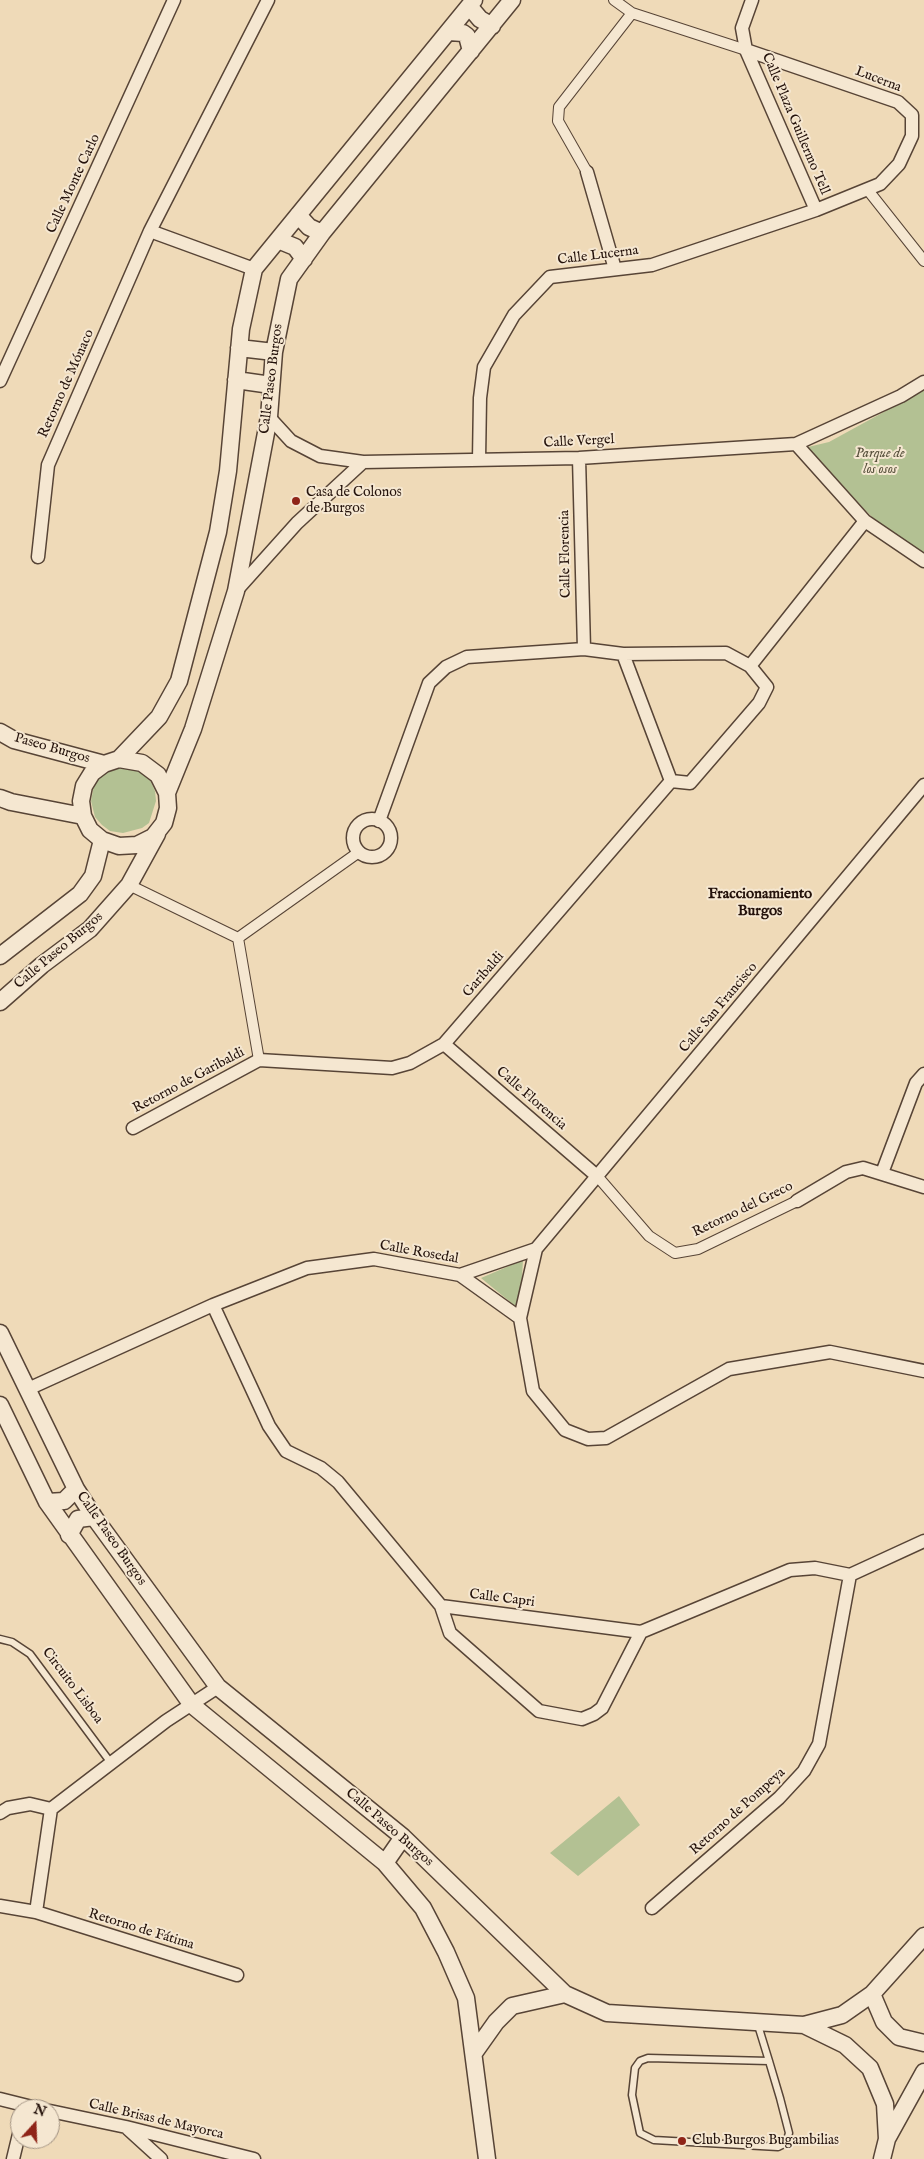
<!DOCTYPE html>
<meta charset="utf-8">
<style>
body{margin:0}
#map{position:relative;width:924px;height:2159px;overflow:hidden;background:#efdab8;font-family:"IM FELL English",serif}
canvas{display:block}
.north{position:absolute;left:10px;top:2099px;width:50px;height:50px;box-sizing:border-box;background:#f5e7d1;border:1px solid #a19282;border-radius:50%;rotate:20deg;font-size:14px;font-weight:700;line-height:20px;text-align:center;color:#24120b}
.north::after{content:'';display:block;margin:auto;width:18px;height:22px;background:#8f2418;clip-path:polygon(50% 0,100% 100%,50% 72%,0 100%)}
</style>
<div id="map">
<canvas width="924" height="2159"></canvas>
<div class="north">N</div>
</div>
<script>
const g = document.querySelector('canvas').getContext('2d');
g.lineJoin = 'round';
function fill(path, color) { g.fillStyle = color; g.fill(path, 'evenodd'); }
const shape = rows => new Path2D(rows.map(r => 'M' + r).join(''));
function trace(path, color, width, dash) { g.strokeStyle = color; g.lineWidth = width; g.lineCap = dash ? 'butt' : 'round'; g.setLineDash(dash || []); g.stroke(path); }
function label(font, color, halo, rows, align = 'center') {
  g.font = font + ' "IM FELL English",serif'; g.lineWidth = 4; g.setLineDash([]); g.textBaseline = 'middle'; g.strokeStyle = halo; g.fillStyle = color; for (const [text, x, y, turn = 0] of rows) {
    g.save(); g.translate(x, y); g.rotate((+turn || 0) * Math.PI / 180); g.textAlign = isNaN(turn) ? turn : align; if (halo) g.strokeText(text, 0, 0); g.fillText(text, 0, 0); g.restore();
  }
}
fill(shape([
 [924,390,924,559,903,547,865,510,808,447,829,442],
 [122,765,133,766,150,780,155,791,156,801,149,823,142,828,123,833,110,831,102,825,95,817,91,801,94,785,104,772],
 [523,1260,520,1310,481,1278],
 [619,1796,640,1825,578,1876,550,1853]
]), '#b3c193');
const service = shape([
 [0,1639,12,1642,30,1654,111,1763],
 [757,2022,769,2061,780,2098,789,2133,786,2143,778,2147,654,2140,640,2133,632,2095,635,2068,640,2061,648,2058,769,2061]
]);
const pedestrian = shape([
 [614,0,632,13,746,50],
 [587,172,558,121,559,107,632,13],
 [867,189,924,261],
 [129,885,238,938],
 [238,938,359,852],
 [238,938,259,1060],
 [598,1177,649,1236,675,1253,698,1249,797,1201]
]);
const minor = shape([
 [752,0,742,28,746,50,816,210],
 [587,172,615,269],
 [150,231,254,269],
 [0,381,174,0],
 [269,417,291,441,320,456,363,462,579,458,796,444,901,396,924,382],
 [796,444,865,521,924,561],
 [579,458,584,649],
 [479,460,480,398,484,367,514,315,550,277,652,265,816,210,880,184,899,164,912,136,912,115,898,102,746,50],
 [38,557,48,465,150,231,268,0],
 [236,591,297,523,363,462],
 [623,654,671,781],
 [750,666,865,521],
 '353 838a19 19 0 1 1 38 0a19 19 0 1 1-38 0Z',
 [379,821,429,683,446,667,467,657,584,649,623,654,726,653,750,666,767,687,759,703,690,783,671,781],
 [444,1044,598,1177],
 [133,1128,259,1060,392,1068,410,1063,444,1044,671,781],
 [882,1173,916,1083,924,1074],
 [797,1201,846,1172,863,1168,924,1187],
 [460,1275,536,1249],
 [213,1305,269,1426,286,1451,321,1468,338,1482,441,1606,450,1633,539,1711,582,1719,594,1714,602,1708,641,1632],
 [520,1318,536,1249,924,785],
 [28,1389,213,1305,307,1268,374,1259,460,1275,520,1318,533,1391,565,1430,588,1439,606,1438,729,1369,830,1352,924,1371],
 [441,1606,641,1632,790,1570,815,1568,850,1575,924,1541],
 [0,1813,8,1808,30,1804,51,1809],
 [0,1906,36,1912,237,1975],
 [652,1908,779,1798,804,1771,819,1744,850,1575],
 [36,1912,51,1809,166,1721,218,1687],
 [0,2099,40,2109],
 [50,2111,126,2127,254,2159],
 [128,2129,161,2159],
 [13,2159,20,2130]
]);
const tertiary = shape([
 [469,6,480,19,492,26],
 [449,32,463,33,467,36,471,51],
 [298,215,309,227,322,233],
 [278,240,295,247,304,259],
 [239,348,274,352],
 [236,380,271,385],
 [0,732,14,740,104,764],
 [119,759,142,763,158,775,167,793,168,808,164,823,153,837,137,845,119,846,102,840,90,830,83,816,81,801,84,786,92,773,104,764,119,759,159,717,179,681,218,532,228,471,241,329,254,269,474,0],
 [167,793,193,729,236,591,269,417,274,352,289,279,322,233,512,0],
 [0,798,11,802,83,816],
 [0,956,80,894,93,876,102,840],
 [0,1002,42,965,90,929,129,885,157,834],
 [0,1333,76,1489,94,1517,218,1687,403,1837,565,1994,607,2013,804,2025,842,2015,872,1994,924,1936],
 [0,1405,47,1502,192,1705,385,1863,423,1908,446,1952,466,1998,487,2159],
 [47,1502,64,1501,76,1489],
 [69,1535,78,1519,94,1517],
 [385,1863,403,1837],
 [872,1994,884,2022,899,2037,924,2043],
 [804,2025,845,2045,870,2068,885,2104,887,2139],
 [474,2053,496,2022,512,2006,565,1994],
 [882,2159,887,2139,924,2072]
]);
trace(service, '#574436', 9);
trace(pedestrian, '#574436', 12);
trace(minor, '#574436', 15);
trace(tertiary, '#574436', 19);
trace(service, '#f5e7d1', 6);
trace(pedestrian, '#f5e7d1', 10);
trace(minor, '#f5e7d1', 12);
trace(tertiary, '#f5e7d1', 16);
for (const [x, y, r, color] of [
 [296,501,5,"#8f2418"],
 [682,2141,5,"#8f2418"]
]) { const dot = new Path2D(); dot.arc(x, y, r, 0, 2 * Math.PI); g.fillStyle = color; g.fill(dot); trace(dot, '#f5e7d1', 2); }
label('14px', '#24120b', '#f5e7d1', [
 ["Lucerna",878,80,21],
 ["Calle Plaza Guillermo Tell",795,124,67],
 ["Calle Monte Carlo",74,184,-65],
 ["Calle Lucerna",598,256,-7],
 ["Calle Paseo Burgos",272,379,-83],
 ["Retorno de Mónaco",67,384,-66],
 ["Calle Vergel",579,442,-3],
 ["Calle Florencia",566,554,-91],
 ["Paseo Burgos",52,749,16],
 ["Calle Paseo Burgos",59,951,-40],
 ["Garibaldi",484,975,-49],
 ["Calle San Francisco",719,1008,-50],
 ["Retorno de Garibaldi",189,1081,-28],
 ["Calle Florencia",531,1099,41],
 ["Retorno del Greco",743,1210,-26],
 ["Calle Rosedal",419,1253,10],
 ["Calle Paseo Burgos",111,1539,55],
 ["Calle Capri",502,1599,7],
 ["Circuito Lisboa",72,1686,53],
 ["Retorno de Pompeya",738,1812,-42],
 ["Calle Paseo Burgos",389,1828,41],
 ["Retorno de Fátima",141,1930,17],
 ["Calle Brisas de Mayorca",156,2120,13]
]);
label('italic 14px', '#564f3b', '#f5e7d1', [
 ["Parque de",880,454],
 ["los osos",880,470]
]);
label('14px', '#24120b', '#f5e7d1', [
 ["Casa de Colonos",306,493],
 ["de Burgos",306,509],
 ["Club Burgos Bugambilias",692,2141]
], 'left');
label('bold 15px', '#24120b', '#f5e7d1', [
 ["Fraccionamiento",760,895],
 ["Burgos",760,912]
]);
</script>
